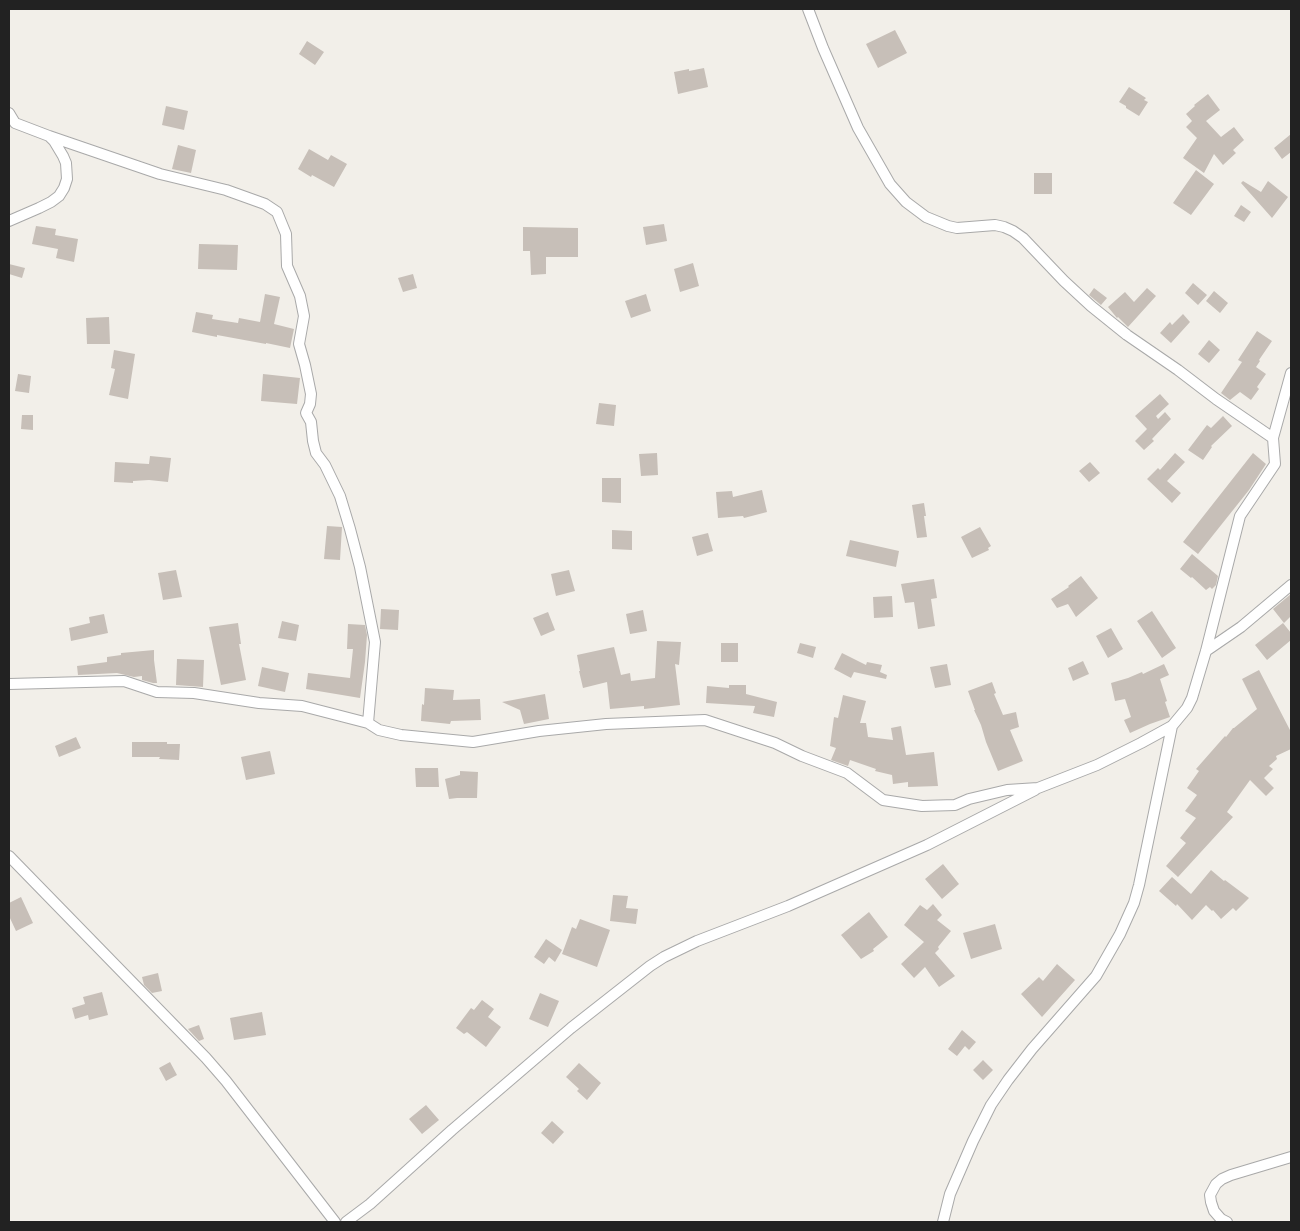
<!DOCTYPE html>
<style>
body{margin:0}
#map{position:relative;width:1300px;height:1231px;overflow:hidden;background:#f2efe9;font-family:Cabin,sans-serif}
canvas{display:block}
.frame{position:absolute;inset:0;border:10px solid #222;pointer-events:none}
</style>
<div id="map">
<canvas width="1300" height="1231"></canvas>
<div class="frame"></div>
</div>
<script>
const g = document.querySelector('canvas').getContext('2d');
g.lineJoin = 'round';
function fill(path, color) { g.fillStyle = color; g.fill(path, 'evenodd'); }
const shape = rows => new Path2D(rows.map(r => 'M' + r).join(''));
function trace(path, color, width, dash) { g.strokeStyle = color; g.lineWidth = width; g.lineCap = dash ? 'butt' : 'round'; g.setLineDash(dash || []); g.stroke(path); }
fill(shape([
 [895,30,907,53,878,68,866,44],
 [307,41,324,52,315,65,299,54],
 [704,68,708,87,678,94,674,72,689,69,689,71],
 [1129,87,1146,98,1144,100,1148,102,1139,116,1126,108,1126,106,1119,102],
 [1208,94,1220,110,1206,121,1221,137,1234,127,1244,140,1233,150,1236,153,1223,165,1214,154,1204,173,1183,158,1197,138,1186,127,1192,121,1186,114,1195,106,1194,105],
 [166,106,188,111,184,130,162,125],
 [1291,134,1291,152,1282,159,1274,148],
 [178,145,196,150,191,173,172,169],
 [309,149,328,160,331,155,347,164,334,187,312,175,311,177,298,169],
 [1196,170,1214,184,1191,215,1173,203],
 [1034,173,1052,173,1052,194,1034,194],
 [1243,181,1261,192,1268,181,1288,197,1272,218,1241,183],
 [1241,205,1251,212,1244,222,1234,216],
 [664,224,667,241,646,245,643,227],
 [36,226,56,229,55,235,78,239,74,262,56,258,58,249,32,244],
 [523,227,578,228,578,257,546,257,546,274,531,275,530,251,523,251],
 [199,244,238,245,237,270,198,269],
 [693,263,699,286,680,292,674,269],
 [9,264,25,268,22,278,9,274],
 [413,274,417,288,403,292,398,278],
 [1193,283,1207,295,1198,305,1185,293],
 [1094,288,1107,298,1101,305,1089,295],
 [1147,288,1156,296,1128,327,1118,317,1117,318,1108,307,1125,292,1134,302],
 [1214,291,1228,303,1220,313,1206,301],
 [265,294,280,297,274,324,294,329,290,348,266,343,266,344,217,335,217,337,192,332,196,312,213,315,212,319,238,323,239,318,260,322],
 [646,294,651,311,631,318,625,301],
 [1183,314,1190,322,1171,343,1160,333,1170,322,1172,325],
 [109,317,110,344,87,344,86,318],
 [1257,331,1272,341,1259,360,1260,361,1256,367,1266,374,1257,387,1259,389,1251,400,1240,392,1230,400,1221,393,1242,362,1238,360],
 [1209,340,1220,350,1209,363,1198,354],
 [114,350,135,354,128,399,109,395,115,369,111,368],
 [18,374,31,376,29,393,15,391],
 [263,374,300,378,297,404,261,401],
 [1160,394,1169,404,1156,416,1158,419,1165,412,1171,419,1152,439,1154,441,1144,450,1135,441,1147,429,1135,416],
 [599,403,616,405,614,426,596,424],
 [22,415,33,415,33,430,21,429],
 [1223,416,1232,426,1211,446,1212,447,1203,460,1188,450,1207,425,1211,428],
 [657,453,658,475,641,476,639,454],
 [1175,453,1185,462,1167,481,1181,493,1172,503,1147,479,1158,468,1160,470],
 [1253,453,1266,464,1249,490,1198,554,1183,542],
 [150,456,171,458,168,482,149,480,133,481,133,483,114,482,115,462,149,464],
 [1090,462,1100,473,1089,482,1079,471],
 [602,478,621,478,621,503,602,502],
 [762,490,767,512,744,518,743,516,718,518,716,492,732,491,733,497],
 [924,503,926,516,924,516,927,537,917,538,912,505],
 [327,526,342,527,340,560,324,559],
 [980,527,991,546,988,548,989,550,972,558,961,537],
 [612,530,632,531,632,550,612,549],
 [708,533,713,551,697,556,692,537],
 [850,540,899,551,896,567,846,556],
 [1192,554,1218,576,1216,585,1212,589,1210,587,1206,590,1192,577,1191,578,1180,569],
 [176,570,182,597,163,600,158,573],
 [569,570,575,591,556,596,551,574],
 [1081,576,1098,598,1076,617,1068,604,1057,608,1051,599,1069,587,1068,586],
 [934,579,937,598,931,599,935,626,918,629,914,602,905,603,901,584],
 [1291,594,1291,616,1284,623,1273,609],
 [892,596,893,617,874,618,873,597],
 [381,609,399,610,398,630,380,629],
 [643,610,647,631,630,634,626,614],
 [1152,611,1176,648,1162,658,1137,621],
 [548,612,555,630,541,636,533,618],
 [104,614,108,633,71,641,69,628,90,623,89,617],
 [282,621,299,625,296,641,278,638],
 [238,623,241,644,239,644,246,680,221,685,209,627],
 [1283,623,1291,633,1291,640,1267,660,1255,645],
 [348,624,365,625,367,635,365,662,360,698,306,689,308,673,350,678,353,649,347,649],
 [1111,628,1123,649,1108,658,1096,636],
 [657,641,681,642,679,665,675,664,680,705,644,709,644,706,610,709,607,682,583,688,579,671,580,671,577,655,614,647,621,675,630,673,631,681,655,678],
 [721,643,738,643,738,662,721,662],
 [800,643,816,647,813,658,797,653],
 [154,650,154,660,157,683,153,683,142,680,142,676,134,677,117,673,78,675,77,666,107,662,107,657,121,655,121,653],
 [842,653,866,665,867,662,882,665,880,672,887,675,886,679,854,672,851,678,834,669],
 [177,659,204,660,203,687,176,685],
 [1083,661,1089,674,1073,681,1068,668],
 [947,664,951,685,935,688,930,667],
 [1164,664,1169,675,1160,679,1167,701,1165,702,1170,717,1150,724,1130,733,1124,720,1131,717,1125,699,1115,701,1111,683,1128,678,1142,672,1143,674],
 [262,667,289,673,285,692,258,686],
 [1259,670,1291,732,1291,749,1276,756,1277,759,1269,766,1273,769,1264,778,1274,788,1266,796,1250,780,1227,812,1233,817,1178,877,1166,866,1186,843,1180,838,1196,818,1185,811,1197,795,1187,788,1199,771,1196,769,1225,736,1226,737,1233,728,1234,728,1257,709,1242,679],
 [992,682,996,693,994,694,1003,715,1016,712,1019,727,1010,730,1023,761,998,771,986,742,981,725,974,710,975,710,968,691],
 [729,685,746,685,746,694,777,702,774,717,753,713,755,706,706,703,707,686,729,688],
 [425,688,454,690,453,700,480,699,481,720,451,721,450,724,421,721,422,704,424,705],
 [545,694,549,719,524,724,520,710,502,702],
 [843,695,866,701,860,723,866,723,868,737,893,740,891,728,901,726,906,755,934,752,938,786,908,787,908,782,893,784,892,775,875,771,876,769,850,760,848,766,831,760,836,748,830,746,834,717,838,718],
 [76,737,81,748,59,757,55,746],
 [132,742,167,742,167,744,180,744,179,760,159,759,160,757,132,757],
 [270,751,275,774,246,780,241,757],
 [415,768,438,768,439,787,416,787],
 [460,771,478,772,477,798,457,798,449,799,445,779,460,775],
 [943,864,959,884,942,899,925,879],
 [1211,870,1224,881,1225,880,1249,898,1236,911,1233,908,1221,919,1213,910,1212,911,1206,905,1192,920,1177,904,1176,906,1159,891,1172,877,1191,894],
 [613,895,628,896,626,908,638,909,636,924,610,921],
 [21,897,33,923,16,931,9,916,9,903],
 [933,904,942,915,937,920,951,931,938,947,939,949,935,953,955,976,939,987,925,967,914,978,901,964,924,942,904,925,920,905,927,910],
 [869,912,888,937,873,949,874,951,861,959,841,935],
 [580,919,610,930,597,967,562,954,572,927,576,929],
 [995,924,1002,949,971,959,963,933],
 [546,939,562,950,555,962,549,957,544,964,534,957],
 [1057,964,1075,980,1042,1017,1021,994,1039,977,1043,981],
 [158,973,162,991,152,993,144,985,142,977],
 [102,992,108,1015,89,1020,88,1015,75,1019,72,1008,85,1004,83,997],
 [540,993,559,1001,548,1027,529,1019],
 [482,1000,494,1009,488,1017,501,1027,486,1047,467,1032,464,1034,456,1028,471,1008,474,1010],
 [262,1012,266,1035,234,1040,230,1018],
 [199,1025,204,1039,199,1041,188,1029],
 [962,1030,976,1042,969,1050,965,1046,957,1056,948,1049],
 [983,1060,993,1070,983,1080,973,1070],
 [170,1062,177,1075,166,1081,159,1068],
 [579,1063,601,1083,587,1100,577,1091,579,1089,566,1077],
 [426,1105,439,1120,422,1134,409,1119],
 [552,1121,564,1132,553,1144,541,1133]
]), '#c7bfb8');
const minor = shape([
 [808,9,823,48,858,128,890,184,906,202,926,217,948,226,957,228,995,225,1004,227,1013,231,1023,238,1064,281,1091,306,1127,335,1178,370,1216,399,1273,438],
 [9,113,15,123,49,136,54,141,63,156,66,163,67,179,64,188,59,196,51,202,39,208,9,221],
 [49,136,160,174,226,190,265,204,277,212,286,234,287,266,300,296,304,316,299,344,305,365,311,394,310,404,306,413,311,422,313,441,316,453,325,465,340,496,350,529,360,567,375,642,368,723],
 [1206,651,1241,627,1291,585],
 [9,684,124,681,157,692,194,693,259,703,302,706,368,723,379,730,401,735,473,742,539,731,606,724,705,720,775,743,802,756,847,773,883,800,922,806,955,805,969,799,1007,790,1038,788,1097,765,1141,743,1172,726,1187,708,1192,698,1206,651,1240,516,1275,464,1273,438,1291,373],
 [9,856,206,1058,226,1081,335,1222],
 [346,1222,370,1204,452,1130,571,1028,650,966,664,957,697,941,788,906,927,845,1035,790],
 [943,1222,950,1194,973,1141,991,1105,1008,1080,1032,1049,1096,976,1120,934,1134,903,1139,885,1172,726],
 [1227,1222,1221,1219,1214,1211,1211,1202,1210,1195,1216,1184,1222,1179,1231,1175,1291,1157]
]);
trace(minor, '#a9a9a9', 12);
trace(minor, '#fff', 10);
</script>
